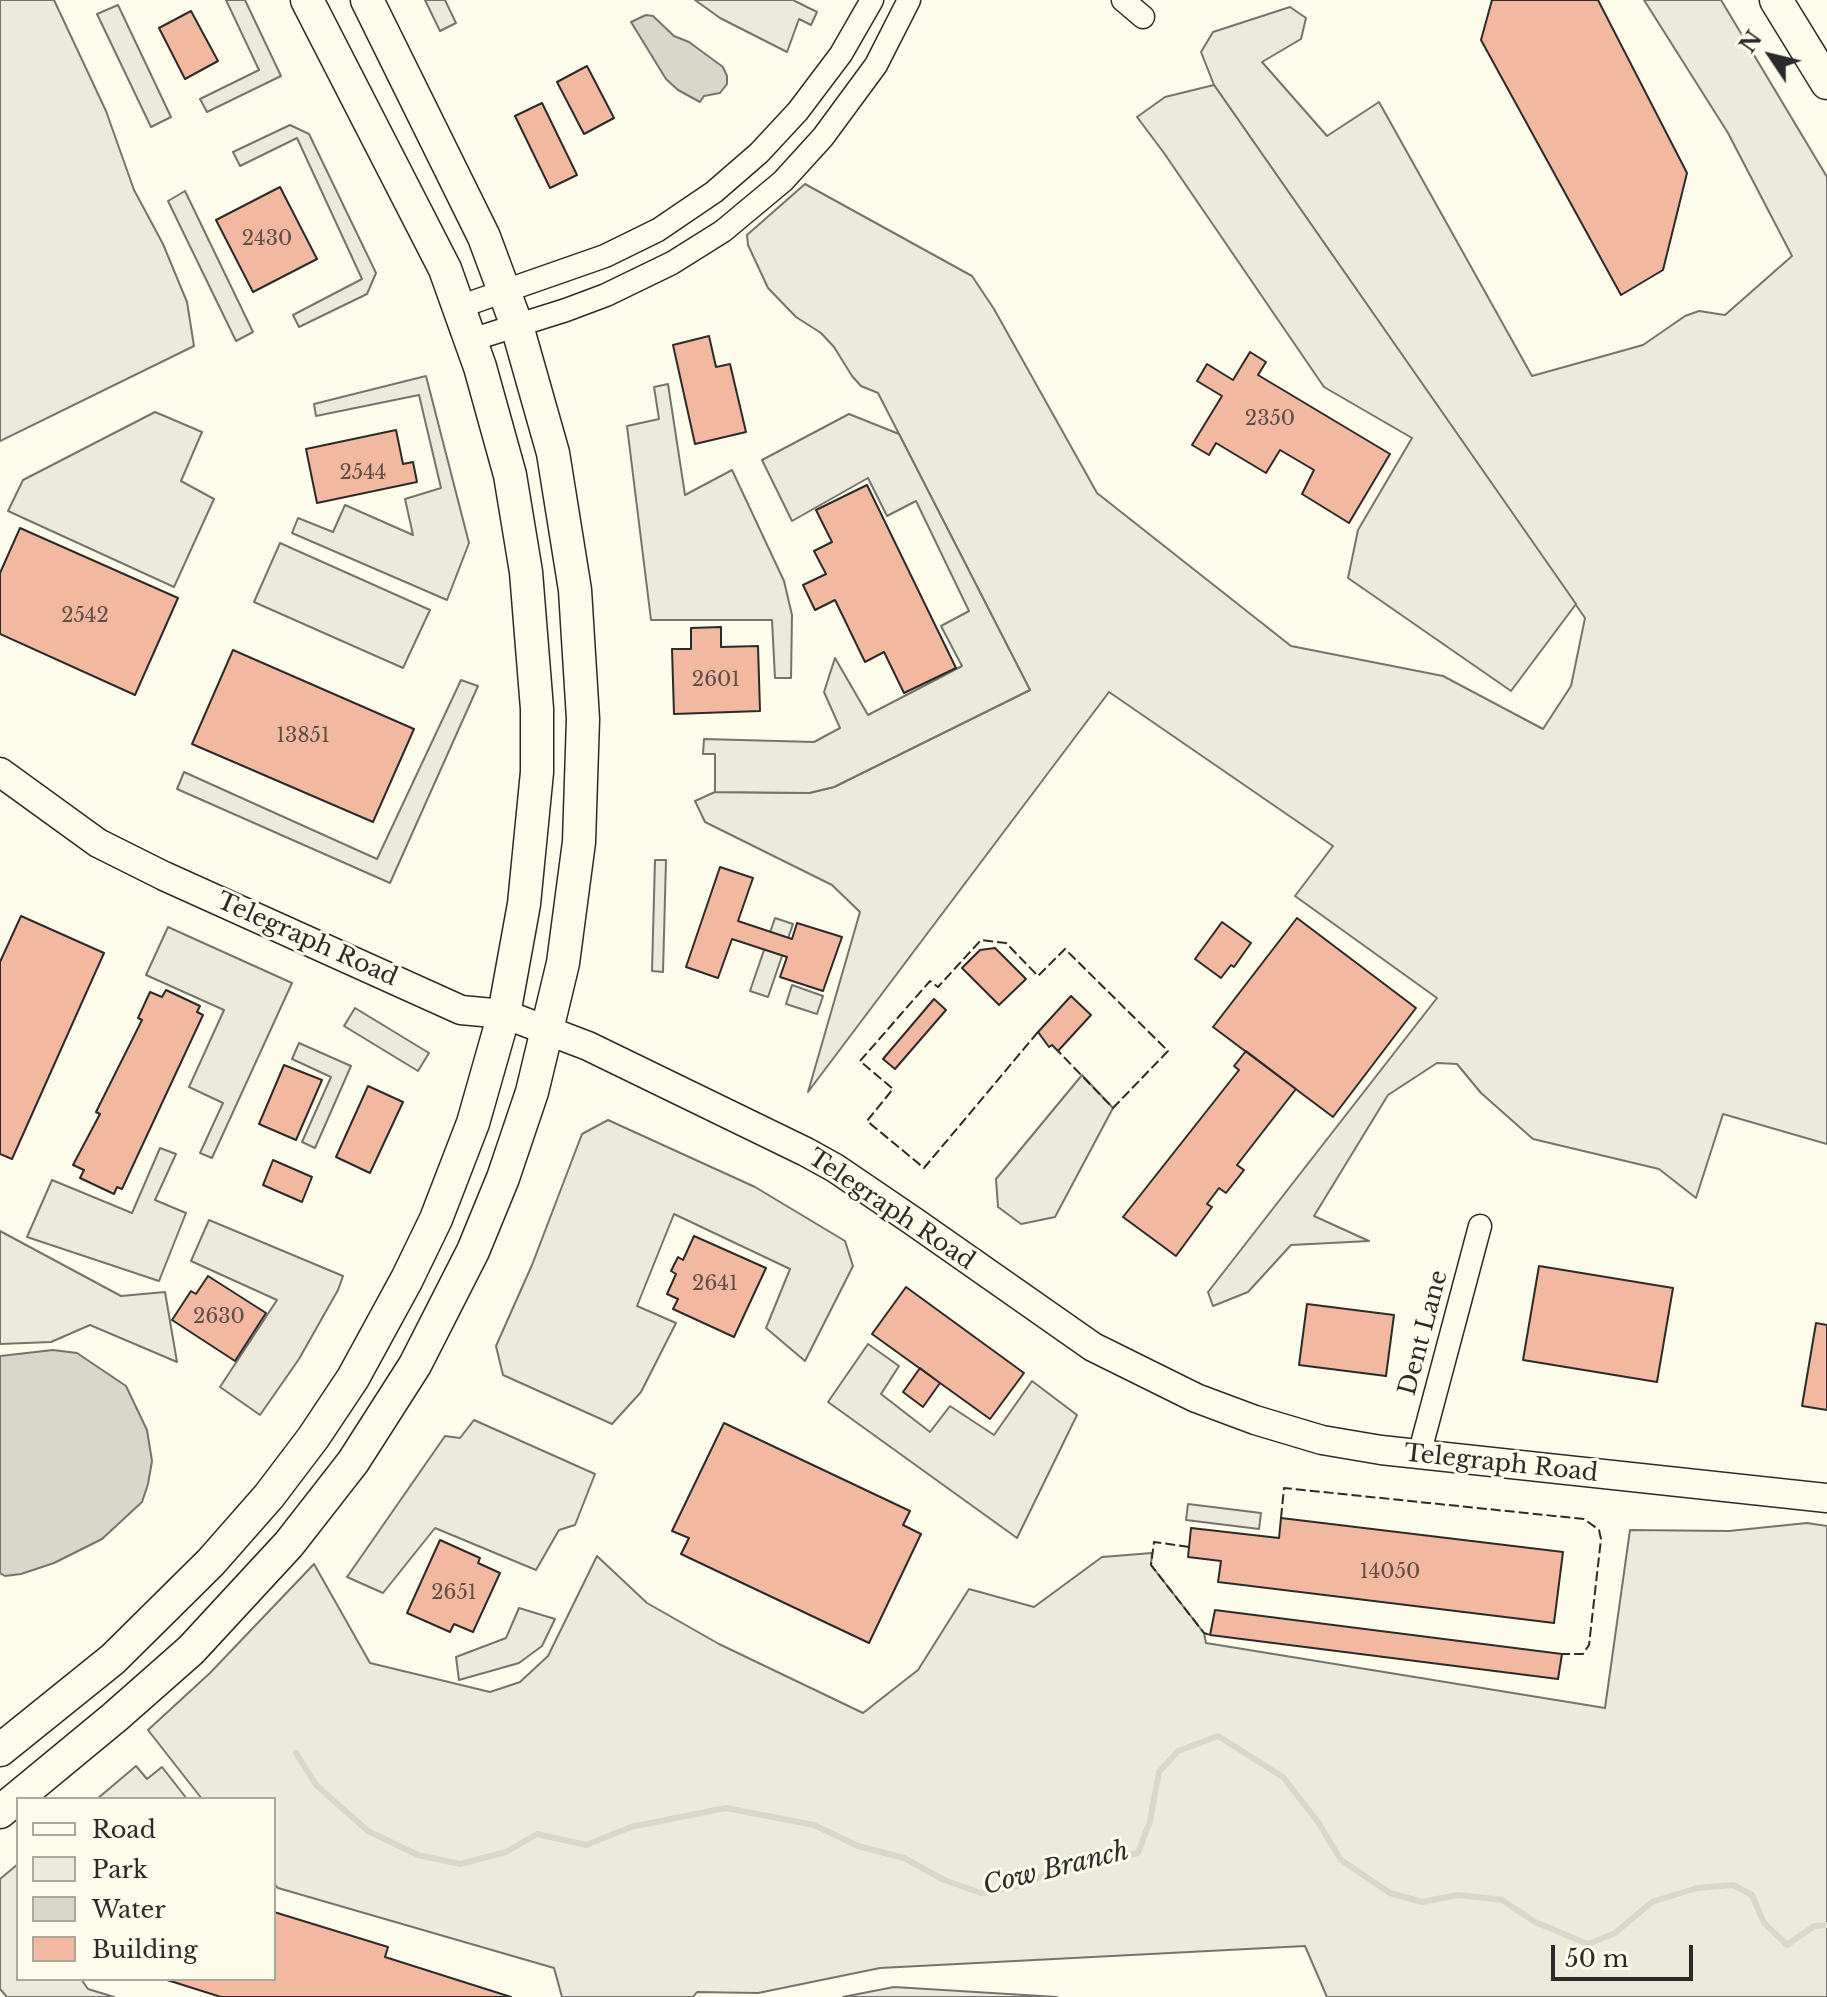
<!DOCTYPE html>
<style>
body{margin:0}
#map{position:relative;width:1827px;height:1997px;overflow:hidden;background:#fdfbea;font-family:"Libre Baskerville",serif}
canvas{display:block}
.legend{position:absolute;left:16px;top:1797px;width:260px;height:184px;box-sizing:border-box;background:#fdfbea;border:2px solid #a9a89e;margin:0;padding:10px 14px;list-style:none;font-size:24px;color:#2b2b2b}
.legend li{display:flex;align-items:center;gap:16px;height:40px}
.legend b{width:40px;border:2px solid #a9a89e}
.north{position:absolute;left:1731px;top:16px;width:80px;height:80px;-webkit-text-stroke:6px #fdfbea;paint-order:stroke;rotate:305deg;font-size:22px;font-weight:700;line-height:32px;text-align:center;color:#2b2b2b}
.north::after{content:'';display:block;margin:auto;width:28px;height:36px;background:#2b2b2b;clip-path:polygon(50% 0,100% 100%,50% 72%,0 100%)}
.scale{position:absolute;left:1551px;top:1945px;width:142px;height:36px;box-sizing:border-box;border:4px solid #2b2b2b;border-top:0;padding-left:10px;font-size:24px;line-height:28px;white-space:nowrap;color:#2b2b2b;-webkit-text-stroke:6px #fdfbea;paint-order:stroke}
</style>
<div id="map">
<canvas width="1827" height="1997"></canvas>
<ul class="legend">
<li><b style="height:10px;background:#fdfbea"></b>Road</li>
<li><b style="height:22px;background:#ecebdb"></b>Park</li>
<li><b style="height:22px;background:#d8d7c9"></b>Water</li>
<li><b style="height:22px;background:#f2b8a0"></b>Building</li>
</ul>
<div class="north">N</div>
<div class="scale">50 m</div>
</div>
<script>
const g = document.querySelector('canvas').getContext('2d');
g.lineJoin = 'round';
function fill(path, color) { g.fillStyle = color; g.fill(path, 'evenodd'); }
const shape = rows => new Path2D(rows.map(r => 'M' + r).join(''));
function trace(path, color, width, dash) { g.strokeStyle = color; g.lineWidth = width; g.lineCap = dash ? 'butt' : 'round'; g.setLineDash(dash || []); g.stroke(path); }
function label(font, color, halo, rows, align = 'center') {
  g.font = font + ' "Libre Baskerville",serif'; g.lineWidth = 6; g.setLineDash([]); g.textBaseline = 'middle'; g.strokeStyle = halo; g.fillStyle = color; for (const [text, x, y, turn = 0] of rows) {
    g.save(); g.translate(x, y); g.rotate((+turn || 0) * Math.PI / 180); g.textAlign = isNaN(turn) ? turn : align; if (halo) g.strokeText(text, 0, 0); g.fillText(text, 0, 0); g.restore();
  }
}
const green = shape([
 [1644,0,1721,0,1827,177,1827,1144,1723,1114,1696,1198,1659,1169,1533,1139,1481,1093,1457,1064,1437,1063,1388,1095,1314,1216,1369,1241,1291,1245,1248,1292,1213,1306,1208,1292,1437,998,1295,896,1333,846,1109,692,808,1092,860,912,832,885,705,822,695,801,715,792,809,793,834,787,1030,690,878,393,861,386,852,376,834,347,821,333,796,317,768,288,748,245,747,235,805,184,972,276,994,309,1097,493,1291,646,1443,676,1543,729,1571,686,1585,618,1214,85,1201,52,1213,32,1290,7,1306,18,1301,39,1262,62,1327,136,1379,102,1532,376,1643,345,1685,316,1699,311,1725,315,1792,256,1728,133,1644,0],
 [1082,1075,1113,1108,1055,1217,1021,1224,998,1207,996,1179,1082,1075],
 [0,1231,121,1296,165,1292,177,1362,90,1325,51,1342,0,1344,0,1231],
 [1807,1523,1827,1526,1827,1997,1327,1997,1305,1946,880,1968,758,1993,697,1992,693,1997,562,1997,554,1968,278,1888,274,1884,274,1799,202,1799,148,1730,210,1673,314,1564,370,1663,490,1692,520,1682,548,1656,597,1556,647,1603,719,1644,863,1713,918,1670,969,1589,1034,1607,1102,1557,1152,1553,1151,1565,1204,1633,1206,1643,1605,1708,1630,1530,1729,1531,1807,1523]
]);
fill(green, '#ecebdb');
trace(green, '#74746e', 2);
const parking = shape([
 [0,0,54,0,106,111,134,190,163,244,187,302,194,346,0,441,0,0],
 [226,0,245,0,281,76,207,112,200,99,259,70,226,0],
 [425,0,445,0,456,23,440,31,425,0],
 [695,0,793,0,817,12,811,25,799,19,787,52,720,18,695,0],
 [118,5,171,117,151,127,97,14,118,5],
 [1214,85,1576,604,1511,691,1348,578,1358,530,1412,438,1324,387,1164,153,1137,117,1165,97,1214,85],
 [290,125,309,134,376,273,367,294,299,327,293,315,362,279,297,138,240,166,233,152,290,125],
 [185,191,253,332,236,341,168,201,185,191],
 [426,376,469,543,447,600,292,533,298,518,333,532,345,505,413,535,405,499,441,488,419,395,316,416,314,404,426,376],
 [668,384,685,495,732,470,784,581,792,615,791,678,775,678,772,620,651,620,627,426,659,419,654,387,668,384],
 [155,412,202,432,181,481,214,499,174,587,8,511,23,480,155,412],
 [849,414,899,434,1030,690,834,787,809,793,715,792,715,754,703,754,704,739,814,742,840,728,824,692,835,658,868,715,962,666,941,626,969,611,916,501,887,516,868,478,792,521,762,460,849,414],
 [280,543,430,610,403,668,254,602,280,543],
 [461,680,478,686,390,883,177,789,184,772,377,859,461,680],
 [655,860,666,860,663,972,652,971,655,860],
 [775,918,793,924,768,997,750,991,775,918],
 [168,927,292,983,212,1158,200,1153,223,1103,189,1087,224,1010,146,975,168,927],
 [792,985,823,996,817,1014,786,1004,792,985],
 [355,1008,429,1053,418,1071,344,1026,355,1008],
 [299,1043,351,1066,315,1148,302,1142,331,1077,292,1059,299,1043],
 [608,1120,755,1187,845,1241,853,1266,805,1361,766,1328,790,1269,674,1214,637,1306,676,1323,641,1392,612,1424,503,1375,496,1346,532,1265,582,1134,608,1120],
 [160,1148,176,1154,155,1200,186,1213,159,1281,27,1237,52,1180,132,1213,160,1148],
 [209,1220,343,1276,338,1290,299,1359,260,1415,220,1387,277,1300,191,1261,209,1220],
 [868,1344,899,1366,881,1394,930,1432,950,1406,994,1435,1032,1381,1077,1415,1017,1538,828,1402,868,1344],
 [474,1420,595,1474,575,1525,559,1530,536,1570,435,1528,383,1593,347,1577,445,1436,460,1438,474,1420],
 [1188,1504,1261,1513,1259,1529,1186,1520,1188,1504],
 [519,1608,555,1619,542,1646,519,1663,459,1680,456,1657,506,1638,519,1608],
 [136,1766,147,1779,162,1767,187,1799,97,1799,136,1766],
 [18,1864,18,1979,81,1979,88,1989,114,1997,7,1997,0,1989,0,1879,18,1864],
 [894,1987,1057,1997,843,1997,894,1987]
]);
fill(parking, '#eceadb');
trace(parking, '#74746e', 2);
const water = shape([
 [646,15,653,16,674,36,689,42,723,67,727,76,727,84,720,93,704,96,700,102,678,90,666,79,631,22,646,15],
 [53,1350,77,1353,126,1386,147,1430,152,1461,148,1484,142,1502,102,1539,54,1563,21,1574,5,1576,0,1573,0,1356,53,1350]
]);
fill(water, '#d8d7c9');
trace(water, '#74746e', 2);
trace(shape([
 [296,1753,316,1785,368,1831,418,1855,460,1864,506,1852,537,1834,586,1845,631,1827,726,1808,814,1825,858,1846,904,1858,944,1880,981,1893,1014,1887,1054,1872,1138,1853,1150,1821,1159,1772,1178,1751,1218,1736,1283,1777,1318,1822,1341,1860,1390,1893,1422,1902,1458,1895,1502,1900,1535,1922,1588,1944,1615,1933,1652,1902,1697,1888,1733,1885,1752,1895,1764,1923,1787,1945,1814,1926,1827,1925]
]), '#d8d7c9', 6);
const building = shape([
 [1492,0,1598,0,1687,173,1663,270,1621,295,1481,40,1492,0],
 [191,11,218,61,185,79,159,28,191,11],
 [587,66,614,118,584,134,557,82,587,66],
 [542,103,577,175,550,188,515,116,542,103],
 [280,187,317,259,253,292,216,220,280,187],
 [709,336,716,367,730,364,746,432,695,444,673,345,709,336],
 [1250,352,1266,362,1258,375,1390,454,1349,523,1302,494,1314,470,1280,450,1266,473,1216,443,1209,455,1192,445,1222,396,1197,381,1207,364,1233,380,1250,352],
 [396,430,403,464,413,462,417,482,317,503,306,449,396,430],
 [867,485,956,668,904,693,884,652,865,662,835,600,815,610,803,585,826,574,814,551,832,542,816,510,867,485],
 [20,528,178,598,135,695,0,634,0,573,20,528],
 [721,627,721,647,758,646,760,711,674,714,672,649,691,649,691,628,721,627],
 [233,650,414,729,373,822,192,744,233,650],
 [720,867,753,878,738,921,792,939,797,923,842,937,823,991,780,977,787,957,732,939,718,978,686,967,720,867],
 [21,916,104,953,12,1159,0,1154,0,962,21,916],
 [1297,918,1416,1008,1333,1117,1213,1027,1297,918],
 [1222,922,1251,943,1234,967,1231,965,1221,978,1195,959,1222,922],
 [995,948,1026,979,999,1005,962,968,980,950,995,948],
 [166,990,200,1006,197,1012,203,1015,122,1189,117,1187,114,1194,80,1178,84,1170,73,1165,100,1114,96,1112,142,1020,138,1018,150,992,162,997,166,990],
 [1071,996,1091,1015,1058,1051,1052,1045,1049,1047,1038,1032,1071,996],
 [934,999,946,1010,895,1069,883,1059,934,999],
 [1246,1051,1296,1089,1237,1165,1244,1170,1226,1193,1219,1188,1207,1204,1212,1207,1176,1256,1123,1217,1239,1070,1234,1066,1246,1051],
 [284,1065,322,1080,296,1140,259,1124,284,1065],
 [368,1086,403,1102,370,1173,336,1157,368,1086],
 [273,1160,312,1177,302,1202,263,1185,273,1160],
 [694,1236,766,1268,734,1337,673,1309,678,1299,667,1294,676,1274,671,1271,678,1257,683,1260,694,1236],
 [1539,1266,1673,1288,1657,1382,1523,1360,1539,1266],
 [208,1276,266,1313,235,1361,172,1320,191,1291,196,1294,208,1276],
 [906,1287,1024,1373,990,1419,872,1334,906,1287],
 [1307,1304,1394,1315,1386,1376,1299,1365,1307,1304],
 [1816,1323,1827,1325,1827,1410,1802,1406,1816,1323],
 [920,1368,940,1383,923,1407,903,1392,920,1368],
 [724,1423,910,1511,903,1525,921,1534,869,1643,681,1554,689,1538,672,1531,724,1423],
 [1281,1518,1563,1552,1554,1623,1218,1582,1221,1561,1188,1557,1191,1528,1279,1538,1281,1518],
 [440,1540,480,1558,478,1563,500,1573,473,1632,454,1624,450,1632,407,1613,440,1540],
 [1215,1610,1562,1654,1558,1679,1210,1635,1215,1610],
 [274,1912,388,1947,385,1957,511,1997,221,1997,164,1979,274,1979,274,1912]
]);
fill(building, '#f2b8a0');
trace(building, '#2b2b2b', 2);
const minor = shape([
 [1123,0,1143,17],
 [459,307,605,256,658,230,714,192,759,153,798,111,841,54,872,0],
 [471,340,566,310,606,295,672,263,723,231,783,181,823,137,876,65,909,0],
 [1419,1455,1480,1226]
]);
const major = shape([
 [0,772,98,843,164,876,461,1010,504,1014,588,1046,806,1152,835,1168,913,1221,1093,1347,1196,1398,1255,1420,1322,1440,1381,1450,1827,1498]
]);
const highway = shape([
 [1776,0,1827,83],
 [0,1750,113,1659,211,1562,269,1496,313,1438,353,1378,407,1279,436,1219,473,1123,504,1014,524,904,537,772,537,709,526,572,510,475,480,367,445,269,307,0],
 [0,1812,115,1717,191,1650,289,1544,353,1462,415,1365,473,1251,503,1178,532,1092,563,963,579,842,583,719,575,590,553,453,517,326,484,237,367,0]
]);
trace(minor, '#2b2b2b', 25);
trace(major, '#2b2b2b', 31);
trace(highway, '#2b2b2b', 35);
trace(minor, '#fdfbea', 22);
trace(major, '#fdfbea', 28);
trace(highway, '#fdfbea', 32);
trace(shape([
 [1038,1032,924,1168,867,1121,893,1089,860,1061,930,981,938,987,981,940,1006,943,1038,976,1065,949,1168,1051,1113,1108,1058,1051],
 [1281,1518,1284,1488,1584,1519,1599,1530,1601,1539,1589,1645,1583,1654,1562,1654],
 [1189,1547,1154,1542,1151,1565,1204,1633,1210,1635]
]), '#2b2b2b', 2, [10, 4]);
label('20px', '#5d4e48', null, [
 ["2430",267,239],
 ["2350",1270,419],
 ["2544",363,473],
 ["2542",85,616],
 ["2601",716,680],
 ["13851",303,736],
 ["2641",715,1284],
 ["2630",219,1317],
 ["14050",1390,1572],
 ["2651",454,1593]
]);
label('24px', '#2b2b2b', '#fdfbea', [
 ["Telegraph Road",307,940,24],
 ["Telegraph Road",891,1210,34],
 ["Dent Lane",1424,1333,-75],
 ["Telegraph Road",1501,1464,6]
]);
label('italic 26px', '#2b2b2b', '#fdfbea', [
 ["Cow Branch",1056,1869,-14]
]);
</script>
